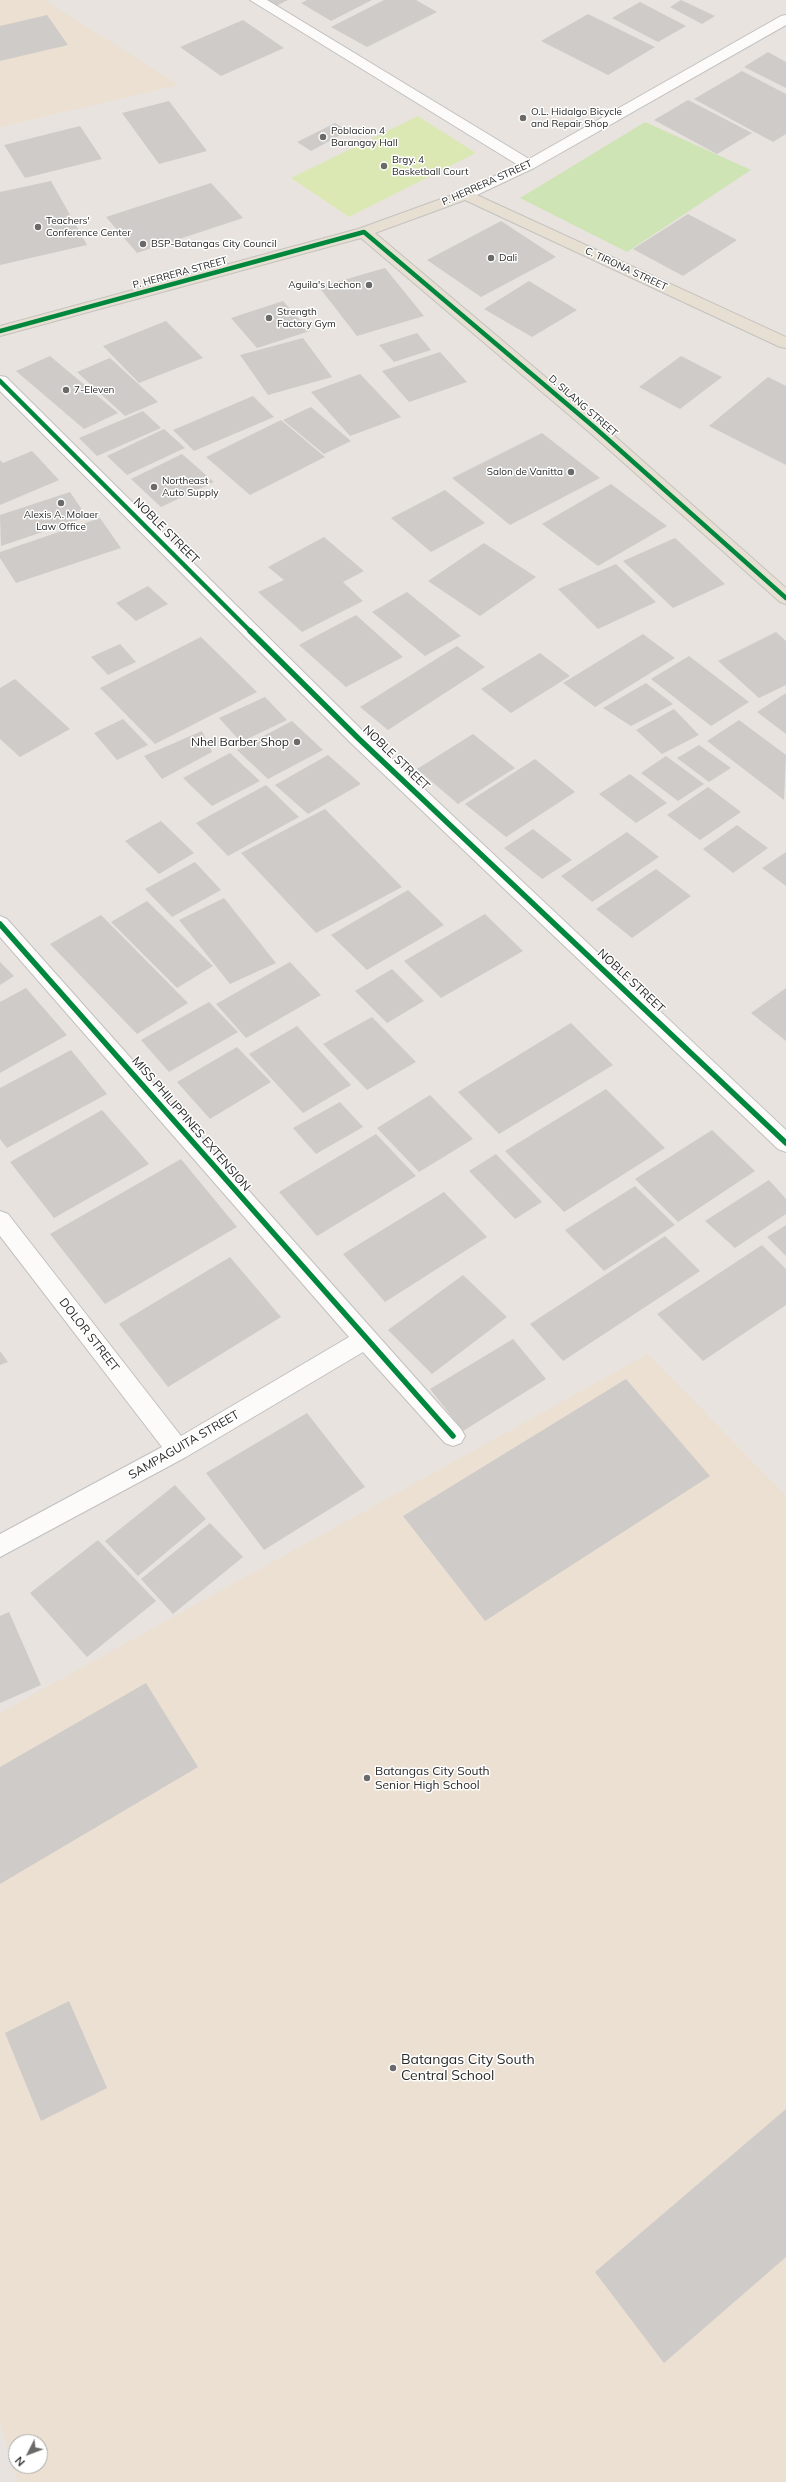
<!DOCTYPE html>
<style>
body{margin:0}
#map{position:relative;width:786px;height:2482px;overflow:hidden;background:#e8e3de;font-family:Mulish,sans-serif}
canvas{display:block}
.north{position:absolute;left:8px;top:2434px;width:40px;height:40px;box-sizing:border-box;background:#fff;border:1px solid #a9a9a9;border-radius:50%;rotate:228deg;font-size:11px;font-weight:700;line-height:16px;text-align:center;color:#292929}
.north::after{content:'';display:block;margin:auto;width:14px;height:18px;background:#6c6a68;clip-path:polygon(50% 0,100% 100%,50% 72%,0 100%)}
</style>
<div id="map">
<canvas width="786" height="2482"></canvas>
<div class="north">N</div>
</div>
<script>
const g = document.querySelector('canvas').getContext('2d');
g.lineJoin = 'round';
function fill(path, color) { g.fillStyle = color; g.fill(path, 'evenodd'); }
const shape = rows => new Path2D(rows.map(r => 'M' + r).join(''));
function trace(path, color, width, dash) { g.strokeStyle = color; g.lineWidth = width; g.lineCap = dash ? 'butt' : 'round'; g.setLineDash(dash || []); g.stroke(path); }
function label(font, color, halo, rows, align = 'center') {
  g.font = font + ' Mulish,sans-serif'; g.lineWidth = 3; g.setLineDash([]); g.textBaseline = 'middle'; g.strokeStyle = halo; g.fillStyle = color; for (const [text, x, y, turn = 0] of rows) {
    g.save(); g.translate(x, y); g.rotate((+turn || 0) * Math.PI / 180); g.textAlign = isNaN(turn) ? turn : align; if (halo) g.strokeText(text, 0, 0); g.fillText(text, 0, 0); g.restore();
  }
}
fill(shape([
 [0,0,44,0,179,85,0,127],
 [648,1354,786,1496,786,2482,18,2482,0,2422,0,1713],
 [16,2442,40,2442,40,2466,16,2466]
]), '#ece0d2');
fill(shape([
 [645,122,751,170,627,252,520,198]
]), '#cee4b5');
fill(shape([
 [418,116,476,153,349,217,291,178]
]), '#dbe8b3');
fill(shape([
 [262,0,288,0,274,7],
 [307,0,372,0,331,21,301,3],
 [384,0,416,0,437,12,367,47,331,27],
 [681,0,715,16,702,24,670,7],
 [640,2,686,26,658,42,612,18],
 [588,14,655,47,608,75,541,41],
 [47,15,68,45,0,61,0,26],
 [243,20,284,48,221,76,180,47],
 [768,52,786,62,786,88,744,67],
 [742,71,786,94,786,134,773,142,694,99],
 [688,100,752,133,717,154,654,120],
 [169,101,207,151,159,164,122,113],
 [335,123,348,131,311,151,297,142],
 [80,126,102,159,25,178,4,145],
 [51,181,87,245,0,265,0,192],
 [211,183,243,218,137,253,106,217],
 [688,214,737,240,683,276,633,249],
 [501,221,556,257,481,297,427,260],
 [385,268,424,316,357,336,319,287],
 [529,281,577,310,532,337,484,309],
 [283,301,310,331,257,348,231,318],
 [166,321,203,358,139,383,103,346],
 [417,333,431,350,394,362,379,345],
 [303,338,332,377,268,395,240,355],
 [440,352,467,382,409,402,382,371],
 [50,356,118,413,84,429,16,371],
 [681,356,722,377,680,409,639,387],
 [110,358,158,402,125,416,77,372],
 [360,374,401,417,350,436,311,392],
 [768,377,786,386,786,465,709,426],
 [253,396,274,417,194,451,173,430],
 [311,407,351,441,324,454,283,420],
 [143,411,161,428,97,456,79,438],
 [281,420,325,457,250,495,206,457],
 [164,429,185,448,127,475,107,456],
 [542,433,600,478,510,525,452,478],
 [32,451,59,480,0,505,0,460,3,463],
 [182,454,214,482,161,507,131,479],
 [611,484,667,526,598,566,542,524],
 [445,490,485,523,431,552,391,518],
 [70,492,87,517,1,546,0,515],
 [100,518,121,548,16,583,0,558,0,552],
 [324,537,364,571,343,582,363,601,302,632,258,592,284,580,268,567],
 [675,538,725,584,673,608,623,561],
 [484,543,536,577,480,616,428,581],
 [616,564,656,602,598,629,558,589],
 [148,586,168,604,136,621,116,603],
 [407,592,461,636,425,656,372,612],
 [356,615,403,657,346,687,299,645],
 [776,632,786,641,786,685,759,698,718,661],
 [643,634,675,658,595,707,563,683],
 [201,637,257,692,155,744,100,688],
 [120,644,136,662,108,675,91,657],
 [457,646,485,667,388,730,360,707],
 [540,653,570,676,511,713,481,689],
 [689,656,749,702,711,726,651,679],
 [15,679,70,729,20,757,0,739,0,688],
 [646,683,673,704,631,726,603,708],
 [786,693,786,734,757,712],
 [265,697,287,720,241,742,219,718],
 [674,709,699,735,662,754,636,730],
 [123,719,148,745,117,760,94,733],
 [739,720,786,755,784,800,707,741],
 [292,721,323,750,268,779,237,750],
 [202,731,212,752,162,779,144,756],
 [473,734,515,768,458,804,417,769],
 [699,745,731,768,709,782,677,758],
 [230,753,260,781,212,806,183,778],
 [328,755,361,784,308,814,275,785],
 [666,756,704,784,678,801,641,773],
 [535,759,575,792,506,837,465,804],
 [630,774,667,803,636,823,599,794],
 [266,785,299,817,228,856,196,823],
 [708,787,741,812,700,840,667,815],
 [325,809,402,887,316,933,241,853],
 [161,821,194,853,159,874,125,841],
 [737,825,768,848,733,873,703,849],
 [533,829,572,860,542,879,504,848],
 [627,832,659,857,592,902,561,876],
 [786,852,786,886,762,868],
 [195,862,221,890,172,917,145,889],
 [656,869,691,896,632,938,596,909],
 [408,890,444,925,367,970,331,935],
 [224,898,276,963,230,984,179,920],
 [147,901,213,966,177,988,111,922],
 [485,914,523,951,441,998,404,961],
 [101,915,188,1003,137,1034,50,944],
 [0,962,14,976,0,985],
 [290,962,321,995,246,1038,216,1004],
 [392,969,424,1001,387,1023,355,991],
 [26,988,67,1035,0,1073,0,1002],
 [786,988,786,1041,751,1013],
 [209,1002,238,1032,169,1072,141,1040],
 [372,1017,416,1062,367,1090,323,1044],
 [571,1023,613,1065,499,1134,458,1092],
 [297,1026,351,1085,303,1113,249,1054],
 [237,1047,271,1082,210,1119,177,1082],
 [71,1050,107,1094,7,1148,0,1139,0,1088],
 [606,1089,665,1148,564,1212,505,1151],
 [430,1095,473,1139,419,1172,377,1128],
 [340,1102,363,1127,316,1154,293,1128],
 [102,1110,149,1164,54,1218,10,1162],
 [712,1130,755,1171,678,1222,635,1179],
 [376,1134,416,1176,317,1236,279,1192],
 [496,1154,542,1202,515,1219,469,1171],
 [181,1159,237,1227,105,1304,50,1234],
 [769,1180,786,1199,786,1214,735,1248,705,1221],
 [635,1186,675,1225,604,1271,565,1230],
 [444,1192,487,1237,385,1302,343,1254],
 [786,1225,786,1256,767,1237],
 [665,1236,700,1271,563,1361,530,1324],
 [762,1245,786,1269,786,1305,703,1361,657,1314],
 [230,1257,281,1317,168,1387,119,1324],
 [463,1275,507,1317,432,1374,388,1330],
 [513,1339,546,1379,463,1431,430,1389],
 [0,1351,8,1362,0,1365],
 [626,1379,710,1476,485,1621,403,1516],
 [307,1413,365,1487,264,1550,206,1473],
 [175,1485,206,1519,138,1576,105,1541],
 [210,1523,243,1557,173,1614,141,1579],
 [98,1540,156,1601,87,1657,30,1593],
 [9,1612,41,1685,0,1703,0,1616],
 [146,1683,198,1767,0,1884,0,1767],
 [69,2001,107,2088,41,2121,5,2033],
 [786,2109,786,2257,664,2363,595,2272]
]), '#cecbc8');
const minor = shape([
 [250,0,267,0,529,159,781,16,786,15,786,25,534,168,466,200,458,195,461,192,518,165,250,0],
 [0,376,6,377,366,734,786,1130,786,1152,778,1149,352,744,0,391,0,376],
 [0,916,7,919,461,1429,465,1436,461,1443,453,1446,445,1443,363,1352,186,1457,0,1557,0,1534,162,1447,0,1236,0,1211,8,1214,181,1436,349,1337,0,937,0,916]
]);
const major = shape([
 [466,190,786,337,786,348,780,347,465,200,375,233,600,423,786,588,786,604,780,602,588,431,361,238,0,336,0,326,358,229,466,190]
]);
trace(minor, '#c1c0c0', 2);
trace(major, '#c4c2c0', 2);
fill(minor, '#fcfbfa');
fill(major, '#e6dfd2');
trace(shape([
 [0,331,364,232,594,427,786,598],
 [0,381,251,632]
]), '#00873e', 4.5);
trace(shape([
 [250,631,359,739,786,1143],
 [0,924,453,1436]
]), '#00873e', 5.5);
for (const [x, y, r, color] of [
 [523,118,4,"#6c6a68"],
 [323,137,4,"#6c6a68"],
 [384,166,4,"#6c6a68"],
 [38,227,4,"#6c6a68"],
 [143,244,4,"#6c6a68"],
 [491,258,4,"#6c6a68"],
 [369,285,4,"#6c6a68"],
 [269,318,4,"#6c6a68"],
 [66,390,4,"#6c6a68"],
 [571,472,4,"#6c6a68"],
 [154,487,4,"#6c6a68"],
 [61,503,4,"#6c6a68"],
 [297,742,4,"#6c6a68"],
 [367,1778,4,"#6c6a68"],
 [393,2068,4,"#6c6a68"]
]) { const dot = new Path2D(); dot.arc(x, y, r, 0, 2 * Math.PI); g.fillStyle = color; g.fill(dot); trace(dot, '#fff', 1.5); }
label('10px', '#292929', '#fff', [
 ["O.L. Hidalgo Bicycle",531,112],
 ["and Repair Shop",531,124],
 ["Poblacion 4",331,131],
 ["Barangay Hall",331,143],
 ["Brgy. 4",392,160],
 ["Basketball Court",392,172],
 ["Teachers'",46,221],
 ["Conference Center",46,233],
 ["BSP-Batangas City Council",151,244],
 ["Dali",499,258],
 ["Aguila's Lechon",361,285,"right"],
 ["Strength",277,312],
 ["Factory Gym",277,324],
 ["7-Eleven",74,390],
 ["Salon de Vanitta",563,472,"right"],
 ["Northeast",162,481],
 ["Auto Supply",162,493],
 ["Alexis A. Molaer",61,515,"center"],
 ["Law Office",61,527,"center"]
], 'left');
label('10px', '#292929', '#fff', [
 ["P. HERRERA STREET",487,183,-24],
 ["C. TIRONA STREET",626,269,25],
 ["P. HERRERA STREET",180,273,-15],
 ["D. SILANG STREET",583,406,41]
]);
label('12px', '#292929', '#fff', [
 ["NOBLE STREET",166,531,45],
 ["NOBLE STREET",396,758,44],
 ["NOBLE STREET",631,981,43],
 ["MISS PHILIPPINES EXTENSION",191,1124,49],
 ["DOLOR STREET",89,1335,52],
 ["SAMPAGUITA STREET",184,1445,-30]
]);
label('12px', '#292929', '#fff', [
 ["Nhel Barber Shop",289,742],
 ["Batangas City South",375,1771,"left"],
 ["Senior High School",375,1785,"left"]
], 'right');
label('14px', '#292929', '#fff', [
 ["Batangas City South",401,2060],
 ["Central School",401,2076]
], 'left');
</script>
